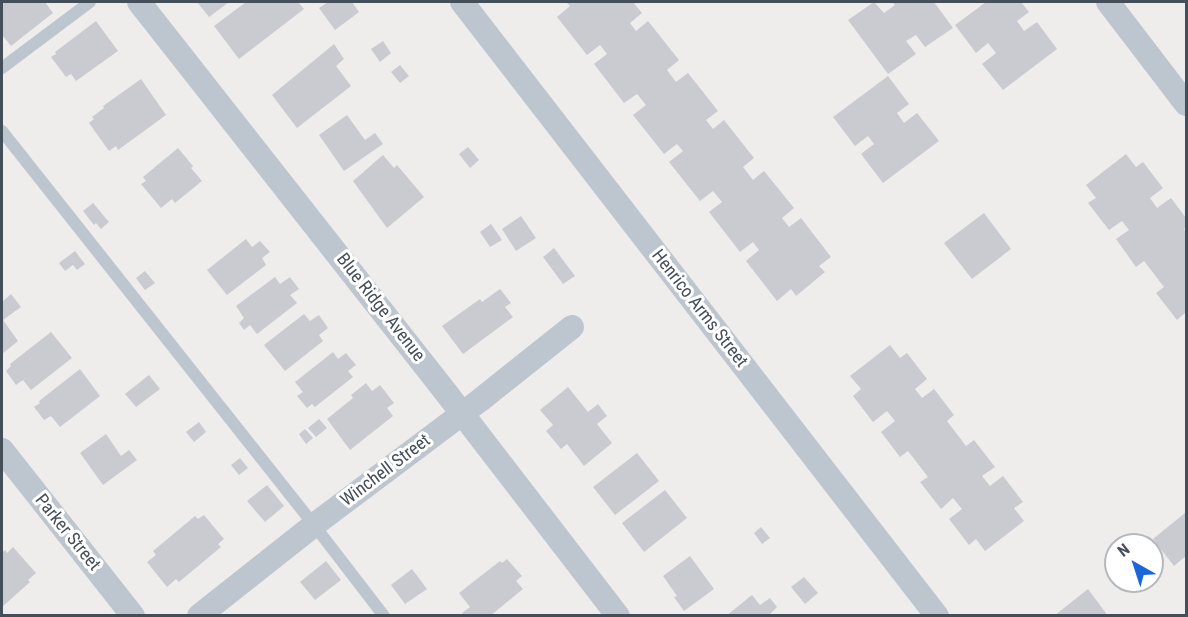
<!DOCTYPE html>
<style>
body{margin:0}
#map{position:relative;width:1188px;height:617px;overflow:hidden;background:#efecec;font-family:"Roboto Condensed",sans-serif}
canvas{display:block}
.frame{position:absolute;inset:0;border:3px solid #454f59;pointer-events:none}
.north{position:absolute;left:1104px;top:533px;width:60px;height:60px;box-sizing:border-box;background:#fff;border:2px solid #b5b9bd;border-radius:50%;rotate:321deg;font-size:16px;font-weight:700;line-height:24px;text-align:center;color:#454f59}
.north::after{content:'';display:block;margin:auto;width:21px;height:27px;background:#1c66d9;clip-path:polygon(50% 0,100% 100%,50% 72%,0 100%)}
</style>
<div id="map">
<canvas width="1188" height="617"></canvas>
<div class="frame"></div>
<div class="north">N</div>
</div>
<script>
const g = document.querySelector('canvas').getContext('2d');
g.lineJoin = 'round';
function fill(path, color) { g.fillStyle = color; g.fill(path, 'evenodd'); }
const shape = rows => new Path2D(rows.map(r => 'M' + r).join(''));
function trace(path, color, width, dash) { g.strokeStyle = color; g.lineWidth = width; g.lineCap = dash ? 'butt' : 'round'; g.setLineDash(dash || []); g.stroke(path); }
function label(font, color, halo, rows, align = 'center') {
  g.font = font + ' "Roboto Condensed",sans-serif'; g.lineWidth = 6; g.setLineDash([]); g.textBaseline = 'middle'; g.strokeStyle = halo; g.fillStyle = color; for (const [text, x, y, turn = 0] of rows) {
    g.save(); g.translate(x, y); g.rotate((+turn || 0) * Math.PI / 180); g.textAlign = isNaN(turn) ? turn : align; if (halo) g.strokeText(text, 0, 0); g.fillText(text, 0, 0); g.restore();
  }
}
fill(shape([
 [2,2,45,2,53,13,11,46,2,35],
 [197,2,229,2,209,17],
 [246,2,298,2,304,9,239,59,214,26],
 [328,2,352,2,359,12,335,30,319,8],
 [566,2,633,2,642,13,630,23,636,31,648,21,679,60,667,70,676,82,688,73,718,111,706,120,713,129,724,120,754,158,743,167,753,180,764,171,794,208,782,218,789,227,801,218,831,257,819,266,825,272,796,296,791,289,777,301,746,261,759,250,753,242,740,252,709,212,722,202,713,191,700,201,669,162,683,151,677,144,664,154,633,115,646,105,637,94,624,103,594,64,607,54,600,45,587,55,557,17,570,6],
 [874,2,884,13,895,5,892,2,934,2,953,28,925,47,916,35,906,41,916,54,888,74,848,20],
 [986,2,1021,2,1029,12,1017,21,1024,31,1037,22,1057,49,1003,90,982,64,996,53,988,43,976,53,955,25],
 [96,21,118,51,76,81,71,74,66,77,51,57,56,54,55,52],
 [383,41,391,53,380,62,371,49],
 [334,44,344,59,336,66,351,86,297,128,272,95],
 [400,65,409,76,400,83,391,72],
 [888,76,909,104,897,113,904,123,917,113,939,141,883,183,861,154,874,144,868,136,855,146,833,117],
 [141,79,166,115,118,150,116,146,109,151,89,123,94,119,92,117,104,108,103,106],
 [347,115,365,140,375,133,383,144,344,171,319,135],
 [468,147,479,160,470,168,459,154],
 [178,148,193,166,191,168,202,181,175,203,172,199,161,208,141,184,146,181,143,177],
 [1126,154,1136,167,1143,162,1163,188,1150,198,1157,208,1171,198,1186,218,1186,227,1184,229,1186,233,1186,312,1177,320,1156,293,1164,287,1144,261,1136,267,1116,239,1129,230,1122,221,1109,230,1088,203,1096,198,1086,185],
 [383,155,394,168,397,165,424,197,387,228,353,181],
 [93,203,109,222,101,229,96,223,94,225,83,211],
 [984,213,1011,249,972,279,944,243],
 [521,216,536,238,516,251,502,229],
 [491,224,502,240,490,247,480,232],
 [246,239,252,247,260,241,270,252,262,258,266,265,227,295,207,270],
 [554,248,575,276,563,284,543,257],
 [75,251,85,264,77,270,73,265,65,271,59,263],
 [145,271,155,283,145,290,136,278],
 [275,277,280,284,290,277,299,289,290,295,297,303,257,334,250,325,244,330,239,323,244,318,236,306],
 [500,289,511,303,505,307,513,317,463,354,442,326,480,299,482,302],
 [11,294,21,307,3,320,18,341,2,354,2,302],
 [304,314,310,321,319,315,328,328,319,335,323,341,285,371,264,345],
 [51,332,72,358,31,390,23,380,16,385,6,371,11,366,10,364],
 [890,345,900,358,907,353,927,379,915,389,922,398,934,389,954,415,947,421,966,446,974,440,995,467,982,476,990,486,1003,476,1023,502,1014,508,1024,521,985,551,976,539,969,545,949,519,962,509,953,498,941,509,920,482,928,477,908,451,900,457,881,432,895,421,887,411,873,422,853,396,861,389,850,376],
 [333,352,338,359,346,353,356,365,348,371,353,377,315,407,312,404,307,408,297,396,303,392,295,382],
 [80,369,100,396,60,427,51,416,44,420,34,407,40,403,39,401],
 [149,375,160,389,136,407,125,394],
 [366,383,372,391,380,385,394,403,387,408,393,416,350,450,327,419,353,398,351,395],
 [568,387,588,412,598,404,607,416,597,424,612,443,584,466,567,444,561,449,546,431,553,425,540,410],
 [319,419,327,428,316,437,308,428],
 [199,422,206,432,194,442,186,432],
 [305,429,313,438,306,444,299,434],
 [106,434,121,456,129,450,137,460,103,485,80,453],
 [637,453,659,481,615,515,593,487],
 [240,458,248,468,239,475,231,465],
 [267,485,284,506,265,522,247,501],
 [665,490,687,518,644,552,622,523],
 [1186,512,1186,556,1174,566,1153,539],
 [204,515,224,539,218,544,221,547,179,582,176,579,167,587,147,562,156,555,153,551,195,516,198,519],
 [761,527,770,538,762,544,754,533],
 [13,547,36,573,28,580,30,582,2,607,2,553,5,550,7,553],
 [690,556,714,589,684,611,674,597,677,596,663,576],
 [507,559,522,576,516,581,523,589,490,616,465,616,462,613,470,607,459,593,500,561,502,563],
 [326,561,341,580,315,600,300,582],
 [412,569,427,589,405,604,391,585],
 [804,577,818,593,805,604,791,587],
 [1088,589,1108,616,1054,616],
 [752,595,760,605,770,598,777,607,768,616,726,616]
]), '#c9cbd1');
trace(shape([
 [2,68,90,2],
 [2,131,314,525,384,616]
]), '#bdc6cf', 12);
trace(shape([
 [139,2,444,390,618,616],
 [462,2,937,616],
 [1108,2,1186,104],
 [2,450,133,616],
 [199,616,314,525,479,401,572,327]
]), '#bdc6cf', 24);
label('18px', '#454f59', '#fff', [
 ["Blue Ridge Avenue",380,308,52],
 ["Henrico Arms Street",699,309,52],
 ["Winchell Street",386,471,-37],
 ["Parker Street",67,533,51]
]);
</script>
